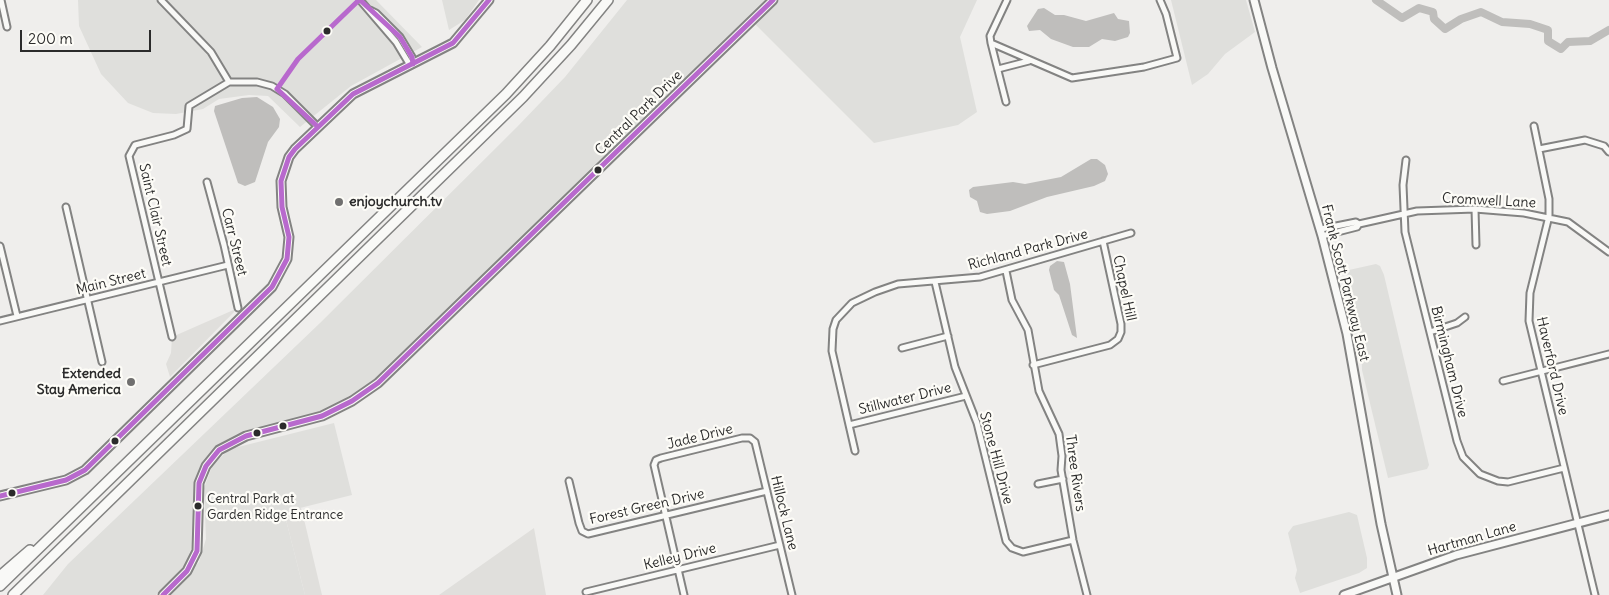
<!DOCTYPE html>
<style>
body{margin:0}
#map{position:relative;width:1609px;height:595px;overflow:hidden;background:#efeeec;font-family:Delius,sans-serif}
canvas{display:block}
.scale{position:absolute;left:20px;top:30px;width:131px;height:22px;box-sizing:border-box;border:2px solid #2b2b2b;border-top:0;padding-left:6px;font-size:15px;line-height:18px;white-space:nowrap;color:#2b2b2b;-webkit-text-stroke:4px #fdfcf7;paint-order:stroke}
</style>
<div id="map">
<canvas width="1609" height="595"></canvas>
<div class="scale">200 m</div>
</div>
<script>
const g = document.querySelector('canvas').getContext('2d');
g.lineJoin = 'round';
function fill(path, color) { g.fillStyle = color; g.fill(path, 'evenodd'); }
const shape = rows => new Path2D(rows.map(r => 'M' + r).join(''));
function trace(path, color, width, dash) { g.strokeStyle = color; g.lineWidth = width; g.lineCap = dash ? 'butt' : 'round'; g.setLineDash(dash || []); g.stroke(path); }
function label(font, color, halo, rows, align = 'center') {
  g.font = font + ' Delius,sans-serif'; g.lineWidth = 4.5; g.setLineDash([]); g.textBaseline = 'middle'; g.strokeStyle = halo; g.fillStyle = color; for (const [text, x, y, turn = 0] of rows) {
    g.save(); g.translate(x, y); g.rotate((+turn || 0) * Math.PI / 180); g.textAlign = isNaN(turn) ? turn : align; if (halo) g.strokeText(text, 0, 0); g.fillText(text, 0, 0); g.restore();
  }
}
fill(shape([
 [78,0,376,0,422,47,351,86,300,127,268,96,249,95,219,99,203,109,176,114,153,113,128,103,101,74,79,26],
 [442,0,479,0,465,20,449,30],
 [627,0,766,0,383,373,335,406,313,415,237,434,216,446,202,463,194,482,194,541,190,554,184,566,156,595,43,595,68,564,320,323,517,127,565,77],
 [779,0,977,0,960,37,977,112,958,125,874,143,755,24],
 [1171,0,1246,0,1255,32,1225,54,1208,74,1192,85],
 [1376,264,1380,266,1384,275,1429,465,1427,469,1388,478,1362,370,1361,336,1347,276,1349,270],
 [334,423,352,495,284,512,305,595,166,595,199,562,206,539,204,488,213,464,230,449],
 [1349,512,1357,515,1367,558,1367,568,1359,573,1300,593,1295,578,1297,570,1288,533,1293,526]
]), '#dfdfdc');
fill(shape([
 [238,308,170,377,166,364,171,353,172,337],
 [301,508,303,515,322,595,305,595,284,512],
 [534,528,546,595,439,595]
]), '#e0dfdc');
fill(shape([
 [1038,9,1044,8,1055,15,1064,15,1086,21,1114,13,1118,19,1129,21,1130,33,1128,37,1115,41,1102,39,1089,47,1073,47,1051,39,1040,30,1029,31,1027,26],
 [257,97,273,107,280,119,279,127,268,142,255,182,245,186,238,183,214,111,215,106,242,98],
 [1091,159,1097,159,1105,165,1108,174,1105,181,1094,186,1047,197,1010,211,987,214,980,212,977,201,970,197,969,190,973,187,1013,182,1025,184,1061,177],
 [1057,261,1064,262,1070,284,1077,338,1072,335,1059,295,1054,290,1049,270,1050,266]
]), '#bfbebc');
trace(shape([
 [1376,0,1402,18,1419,8,1433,12,1434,19,1445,29,1461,19,1481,12,1502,22,1530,24,1548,30,1548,41,1561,49,1568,42,1590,41,1609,30]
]), '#bfbebc', 8);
const street = shape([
 [1,0,7,27],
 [161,0,211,52,229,82,257,82,272,86,285,94,317,126],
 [360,0,396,42,408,62,412,64],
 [1007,0,990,36,991,43,1072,78,1144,67,1177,58,1166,14,1160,0],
 [370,10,376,13,400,37,412,57,413,64],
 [991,43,1006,102],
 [998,69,1029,61],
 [1534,126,1549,199,1549,216,1530,293,1529,321,1595,595],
 [1539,149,1585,140,1604,146,1609,152],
 [1406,160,1403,185,1405,232,1457,441,1463,457,1480,474,1498,481,1508,482,1564,468],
 [207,182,224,245,238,308],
 [66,207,102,362],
 [1475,209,1476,245],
 [1321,229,1356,222,1359,224,1417,211,1475,209,1524,213,1568,222,1609,252],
 [1322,236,1357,227,1359,224],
 [0,246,17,316],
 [1006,271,1012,300,1028,330,1039,391,1059,434,1062,456,1061,470,1073,540,1087,595],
 [935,282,955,367,977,423,1006,541,1012,548,1023,552,1073,540],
 [0,321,228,265],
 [1430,332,1457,323,1465,317],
 [172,337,129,156,135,145,174,135,187,129,189,106,229,82],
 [902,348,948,336],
 [1033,365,1110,345,1118,339,1121,332,1121,324,1103,241],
 [1503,381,1609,354],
 [849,425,966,396],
 [855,451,832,351,833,329,836,320,852,303,875,292,898,284,980,277,1131,233],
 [569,481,579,523,582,531,588,534,767,491],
 [1038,484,1063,479],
 [586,592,780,545],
 [684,595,654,465,656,460,661,458,742,438,750,438,755,442,792,595]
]);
const secondary = shape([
 [1254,0,1272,68,1322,236,1347,334,1381,524,1397,595],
 [0,496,66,480,85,470,272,287,287,259,289,237,282,207,281,181,289,157,295,149,353,94,453,43,489,0],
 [163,595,187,571,197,551,199,483,206,466,219,450,246,436,322,416,352,401,378,383,773,0],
 [1344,595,1456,555,1609,515]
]);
const highway = shape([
 [0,576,30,550],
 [0,586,506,94,550,46,587,0],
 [13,595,523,97,571,45,608,0]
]);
trace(street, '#838382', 9);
trace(secondary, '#838382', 11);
trace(highway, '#838382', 12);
trace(street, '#f9f9f7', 5);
trace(secondary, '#f9f9f7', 7);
trace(highway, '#f9f9f7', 9);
trace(shape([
 [360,0,400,37,412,57,413,64],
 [277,89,298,59,359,0],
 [277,89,317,126],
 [0,496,66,480,85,470,272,287,287,259,289,237,282,207,281,181,289,157,295,149,353,94,453,43,489,0],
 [163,595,187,571,197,551,199,483,206,466,219,450,246,436,322,416,352,401,378,383,773,0]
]), '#b869cd', 5);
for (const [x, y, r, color] of [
 [327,31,4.5,"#2b2b2b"],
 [598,170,4.5,"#2b2b2b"],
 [339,202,5,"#706f6f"],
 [131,382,5,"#706f6f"],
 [283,426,4.5,"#2b2b2b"],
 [257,433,4.5,"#2b2b2b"],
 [115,441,4.5,"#2b2b2b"],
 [12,493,4.5,"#2b2b2b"],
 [198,506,4.5,"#2b2b2b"]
]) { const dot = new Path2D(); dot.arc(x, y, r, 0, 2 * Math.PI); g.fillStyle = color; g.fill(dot); trace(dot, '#fdfcf7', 2); }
label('13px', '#2b2b2b', '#fdfcf7', [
 ["Central Park at",207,499],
 ["Garden Ridge Entrance",207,515]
], 'left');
label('14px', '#2b2b2b', '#fdfcf7', [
 ["Central Park Drive",639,113,-44],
 ["Cromwell Lane",1489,201,3],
 ["Saint Clair Street",155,215,77],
 ["Carr Street",234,242,76],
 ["Richland Park Drive",1028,250,-15],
 ["Main Street",111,282,-14],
 ["Frank Scott Parkway East",1345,283,76],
 ["Chapel Hill",1124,288,78],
 ["Birmingham Drive",1449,362,76],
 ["Haverford Drive",1552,366,77],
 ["Stillwater Drive",905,399,-14],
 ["Jade Drive",700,437,-14],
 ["Stone Hill Drive",996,458,75],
 ["Three Rivers",1075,473,82],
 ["Forest Green Drive",647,507,-13],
 ["Hillock Lane",784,513,76],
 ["Hartman Lane",1472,539,-16],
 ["Kelley Drive",680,557,-14]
]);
label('bold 14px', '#2b2b2b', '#fdfcf7', [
 ["enjoychurch.tv",349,202],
 ["Extended",121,374,"right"],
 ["Stay America",121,390,"right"]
], 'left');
</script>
